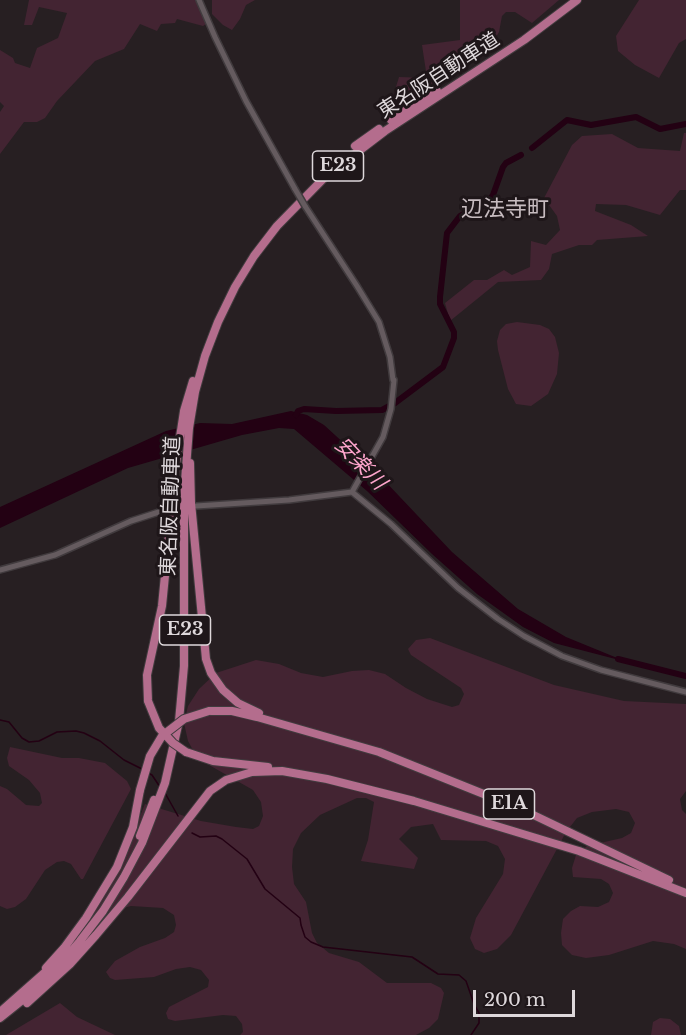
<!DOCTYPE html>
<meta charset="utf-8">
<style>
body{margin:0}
#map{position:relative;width:686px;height:1035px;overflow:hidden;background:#271f22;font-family:"Libre Baskerville",serif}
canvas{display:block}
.scale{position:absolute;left:473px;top:990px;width:102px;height:27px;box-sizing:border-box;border:3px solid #ded8db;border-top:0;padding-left:8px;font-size:18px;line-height:21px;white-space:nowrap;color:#ded8db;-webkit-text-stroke:4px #1e1619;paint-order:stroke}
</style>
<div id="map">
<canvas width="686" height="1035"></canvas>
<div class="scale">200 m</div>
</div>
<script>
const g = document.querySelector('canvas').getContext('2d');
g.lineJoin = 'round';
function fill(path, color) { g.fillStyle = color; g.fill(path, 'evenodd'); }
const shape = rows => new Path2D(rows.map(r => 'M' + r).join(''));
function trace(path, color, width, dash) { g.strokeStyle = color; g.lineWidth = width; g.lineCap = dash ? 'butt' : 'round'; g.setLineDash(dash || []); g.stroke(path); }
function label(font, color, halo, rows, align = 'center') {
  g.font = font + ' "Libre Baskerville","Noto Sans JP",serif'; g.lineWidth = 6; g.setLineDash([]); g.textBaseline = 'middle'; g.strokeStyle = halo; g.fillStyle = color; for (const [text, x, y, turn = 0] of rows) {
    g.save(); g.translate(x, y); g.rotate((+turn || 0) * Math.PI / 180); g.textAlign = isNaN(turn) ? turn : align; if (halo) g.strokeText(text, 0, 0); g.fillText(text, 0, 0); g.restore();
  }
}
fill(shape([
 [29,0,196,0,206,24,203,26,177,19,175,23,161,24,157,31,140,24,124,49,95,61,57,101,45,118,37,122,24,122,0,154,0,112,4,106,0,102,0,50,13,58,15,63,30,68,37,48,58,38,67,13,39,7,32,25,24,25],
 [212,0,255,0,246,5,240,19,232,30,223,25,212,14],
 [460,0,559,0,532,23,515,12,506,12,502,16,499,32,485,55,389,110,399,77,427,78,422,45,460,40],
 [639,0,686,0,686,39,679,43,659,78,635,65,618,51,616,36],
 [684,133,686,133,686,190,680,190,660,215,626,205,596,204,595,211,631,225,648,236,597,240,592,245,579,245,552,254,549,269,541,280,498,282,450,321,445,303,474,280,487,280,504,270,512,275,530,267,531,241,546,245,560,230,557,216,544,198,572,145,582,136,612,134,638,148,680,151],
 [517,322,540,325,549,329,555,337,559,353,557,374,548,394,531,406,516,404,508,389,498,350,497,341,500,330,506,324],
 [430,638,554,685,624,701,686,704,686,791,680,799,682,810,686,814,686,949,674,944,653,941,609,955,586,958,572,955,562,945,561,933,563,919,571,911,580,906,598,907,609,902,613,893,609,884,601,879,573,877,572,868,576,855,587,846,622,838,631,833,635,823,629,812,616,809,592,812,577,818,566,832,511,935,497,949,484,953,475,949,470,938,476,918,503,874,505,859,498,846,486,841,441,840,433,824,411,827,399,839,418,858,414,869,361,861,368,840,374,802,366,798,357,798,320,815,301,833,293,849,292,867,294,884,306,902,312,933,317,943,329,953,359,962,387,983,431,983,441,988,444,993,438,1019,429,1028,416,1035,240,1035,243,1032,242,1024,236,1016,223,1015,175,1021,168,1019,166,1013,169,1007,208,987,209,980,201,970,190,967,176,969,154,977,115,980,110,978,106,972,115,961,140,947,165,938,174,932,176,925,174,915,163,908,131,906,109,912,93,914,87,912,91,903,129,843,145,804,201,821,236,827,253,829,259,826,263,816,261,802,253,790,202,761,195,754,188,741,184,723,188,706,199,689,216,673,256,660,279,664,301,673,323,677,352,671,369,670,385,674,406,688,427,699,452,707,459,705,464,694,461,688,411,655,408,649,416,640],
 [10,747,62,758,79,758,105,763,127,781,131,789,83,879,81,879,71,864,64,861,57,862,45,870,26,899,15,907,7,909,0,906,0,786,7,789,26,805,39,806,42,803,40,793,29,780,9,766,7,758],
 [60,1003,77,1017,115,1035,6,1035],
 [660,1018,670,1019,679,1026,681,1035,651,1035,653,1022]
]), '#432432');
fill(shape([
 [291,411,307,415,324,425,382,478,452,552,518,609,566,637,627,662,554,643,523,627,477,594,432,554,367,491,294,429,279,428,242,435,128,468,0,528,0,507,166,431,200,423,232,424]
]), '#230113');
trace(shape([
 [0,720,9,722,22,738,29,742,39,741,57,732,76,731,84,733,100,741,124,760,144,770],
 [148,773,152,775,160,787],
 [165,793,178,816],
 [192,833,200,837,216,836,222,839,247,859,265,889,300,918,301,925,305,937,311,942,323,947,412,957,438,974,459,975,466,981,474,1004,479,1013,479,1023,471,1035]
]), '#230113', 1.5);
trace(shape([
 [532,148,567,120,591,125,636,117,660,129,686,124],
 [296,415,298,411,304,409,336,411,382,410,395,403,443,367,454,338,454,332,440,304,440,297,447,233,460,216,472,209,485,205,493,195,503,167,506,163,521,155],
 [618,659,686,676]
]), '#230113', 6);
const secondary = shape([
 [199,0,215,37,246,101,295,189],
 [305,206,357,286,379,322,390,357,393,380,394,380,391,409,383,437,352,492,391,524,458,588,498,619,524,636,562,656,601,670,686,692],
 [196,506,289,500,352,492],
 [0,570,55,555,131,521,165,510]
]);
const highway = shape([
 [391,120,437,91],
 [355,146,379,129],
 [190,463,191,503,206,659,211,673,223,690,238,703,259,713],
 [148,701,147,675,162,606,176,463,184,411,193,381],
 [209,711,232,711,257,717,379,752,521,809,669,880],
 [186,752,213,761,268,767],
 [140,836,154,800],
 [46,968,64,948,86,918,117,867,133,827,140,790],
 [27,1003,70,964,96,935,128,897,210,791,226,780,252,772,282,771,327,779,414,801,579,851,686,893],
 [0,1012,51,967],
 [0,1018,25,998,54,971,80,941,103,911,124,877,142,843,165,783,179,721,184,666,184,495,189,428,195,392,205,356,218,322,235,287,254,256,277,226,326,176,385,131,524,40,577,0]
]);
trace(secondary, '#413b3e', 8);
trace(highway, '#413b3e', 10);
trace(secondary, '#655b5f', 5);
trace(highway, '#b46d8d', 8);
const secondaryBridge = shape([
 [295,189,305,206]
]);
const highwayBridge = shape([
 [148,701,159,728,173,743,186,752],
 [140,790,150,756,162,736,184,719,209,711]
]);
trace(secondaryBridge, '#413b3e', 8, []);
trace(highwayBridge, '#413b3e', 10, []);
trace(secondaryBridge, '#655b5f', 5);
trace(highwayBridge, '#b46d8d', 8);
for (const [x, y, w] of [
 [338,166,51],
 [185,630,51],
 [509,804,51]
]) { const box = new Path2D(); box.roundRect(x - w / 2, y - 15, w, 30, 4.5); g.fillStyle = '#1e1619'; g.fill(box); trace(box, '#ded8db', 1.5); }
label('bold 18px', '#ded8db', null, [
 ["E23",338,166],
 ["E23",185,630],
 ["E1A",509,804]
]);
label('20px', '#ded8db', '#1e1619', [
 ["東名阪自動車道",439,76,-33],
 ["東名阪自動車道",171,506,-88]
]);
label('italic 21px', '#fda5cc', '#1e1619', [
 ["安楽川",360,464,46]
]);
label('22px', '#c7bcc0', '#1e1619', [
 ["辺法寺町",505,210]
]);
</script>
